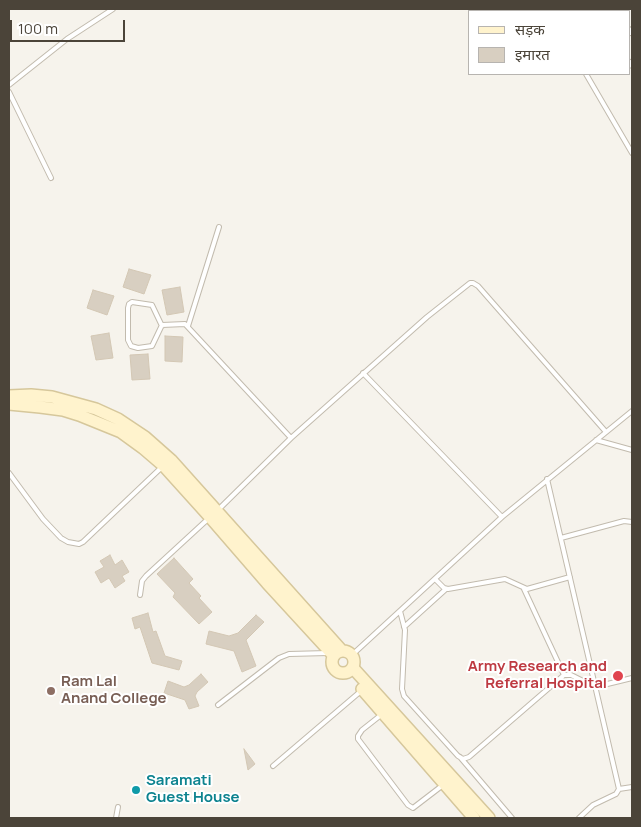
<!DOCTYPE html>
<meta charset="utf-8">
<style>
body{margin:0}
#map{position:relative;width:641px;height:827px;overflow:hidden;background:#f6f3ec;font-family:Manrope,"Noto Sans Devanagari",sans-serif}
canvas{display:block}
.frame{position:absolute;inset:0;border:10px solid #4b4439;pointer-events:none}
.legend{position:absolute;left:468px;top:10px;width:162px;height:65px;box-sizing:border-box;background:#fff;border:1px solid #b7b4b0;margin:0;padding:6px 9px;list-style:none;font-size:15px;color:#4b4439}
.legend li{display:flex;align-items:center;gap:10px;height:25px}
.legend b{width:25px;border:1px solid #b7b4b0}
.scale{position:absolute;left:10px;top:20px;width:115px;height:22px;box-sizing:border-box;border:2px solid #4b4439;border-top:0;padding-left:6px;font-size:15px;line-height:18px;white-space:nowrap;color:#4b4439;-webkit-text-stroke:4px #fff;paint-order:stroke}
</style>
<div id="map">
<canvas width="641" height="827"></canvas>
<div class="frame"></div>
<ul class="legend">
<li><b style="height:6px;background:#fff3cd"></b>सड़क</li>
<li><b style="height:14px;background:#d8cfc1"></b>इमारत</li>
</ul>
<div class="scale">100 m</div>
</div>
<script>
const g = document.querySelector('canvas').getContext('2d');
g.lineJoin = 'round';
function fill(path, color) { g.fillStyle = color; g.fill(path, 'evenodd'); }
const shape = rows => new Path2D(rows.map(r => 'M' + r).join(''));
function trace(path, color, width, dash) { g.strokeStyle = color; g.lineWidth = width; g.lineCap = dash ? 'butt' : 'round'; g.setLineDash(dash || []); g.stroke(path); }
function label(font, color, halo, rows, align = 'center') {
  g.font = font + ' Manrope,sans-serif'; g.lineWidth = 4; g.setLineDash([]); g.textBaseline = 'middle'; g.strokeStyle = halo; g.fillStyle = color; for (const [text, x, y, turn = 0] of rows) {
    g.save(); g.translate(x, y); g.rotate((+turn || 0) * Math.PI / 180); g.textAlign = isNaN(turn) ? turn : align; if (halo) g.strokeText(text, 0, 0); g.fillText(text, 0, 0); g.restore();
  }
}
const building = shape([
 [129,269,151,275,144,294,123,287,129,269],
 [180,287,184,312,167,315,162,290,180,287],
 [93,290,114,296,107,315,87,308,93,290],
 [109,333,113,358,96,360,91,336,109,333],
 [165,336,183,337,182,362,165,361,165,336],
 [148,354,150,379,132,380,130,355,148,354],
 [110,555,115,565,122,560,129,572,122,576,125,581,115,588,109,578,101,583,95,572,104,567,100,561,110,555],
 [174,558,193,579,189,583,201,596,199,598,212,612,199,624,173,597,175,593,157,574,174,558],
 [148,613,153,632,156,631,165,656,182,661,179,670,152,663,140,627,135,629,132,618,148,613],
 [256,615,264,622,246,640,256,666,242,672,234,651,206,644,209,631,229,636,238,633,256,615],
 [201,674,208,682,197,692,195,696,199,706,189,709,185,700,164,693,168,681,184,687,189,685,201,674],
 [244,749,255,764,248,770,244,749]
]);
fill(building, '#d8cfc1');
trace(building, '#d3c7b4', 1);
const service = shape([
 [547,9,549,11],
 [630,33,632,29],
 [630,62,632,66],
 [586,74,632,153],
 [9,85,67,39,113,9],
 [9,92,51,178],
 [162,326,152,305,132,302,129,304,128,308,128,340,131,346,138,348,152,346,162,325,185,324,291,438,219,509],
 [188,326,219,227],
 [363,373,502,517],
 [291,438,427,317,470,283,473,283,478,286,606,432],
 [596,440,632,450],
 [9,473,43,519,61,538,68,542,79,544,83,542,163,466],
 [547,479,619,789,616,794,593,805,579,818],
 [561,538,624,521,632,522],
 [435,579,444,588,448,589,505,579,527,589,570,577],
 [524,589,564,675],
 [140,595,142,581,146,576,208,519],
 [400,611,405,630,402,689,404,696,458,756,463,759,469,757,564,675,571,675,595,687,632,678],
 [404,627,446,589],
 [352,655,502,517,632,411],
 [218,705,279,658,289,654,328,653],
 [381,715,362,730,358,736,358,739,408,805,413,808,443,785],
 [460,757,512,818],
 [273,766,361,691],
 [619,789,632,787],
 [116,818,118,807]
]);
const secondary = shape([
 [9,396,31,395,52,397,96,409,118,419,145,437,171,460,342,651],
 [9,404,40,407,63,410,79,415,121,432,143,448,164,466,210,517,267,583,334,656],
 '332 662a11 11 0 1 1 22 0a11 11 0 1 1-22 0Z',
 [353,668,489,818],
 [362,689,474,818]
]);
trace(service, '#c2bbae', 6);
trace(secondary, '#d6c79b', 14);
trace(service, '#fff', 4);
trace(secondary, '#fff3cd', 11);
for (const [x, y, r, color] of [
 [618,676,6,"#e0444e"],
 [51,691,5,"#8d6e63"],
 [136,790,5,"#0f9aa8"]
]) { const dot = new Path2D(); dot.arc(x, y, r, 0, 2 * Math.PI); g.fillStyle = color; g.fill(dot); trace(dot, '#fff', 2); }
label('bold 15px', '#be3a42', '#fff', [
 ["Army Research and",607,667],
 ["Referral Hospital",607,684]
], 'right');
label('bold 15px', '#785e54', '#fff', [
 ["Ram Lal",61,682],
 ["Anand College",61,699]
], 'left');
label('bold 15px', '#0d838f', '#fff', [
 ["Saramati",146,781],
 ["Guest House",146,798]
], 'left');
</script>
